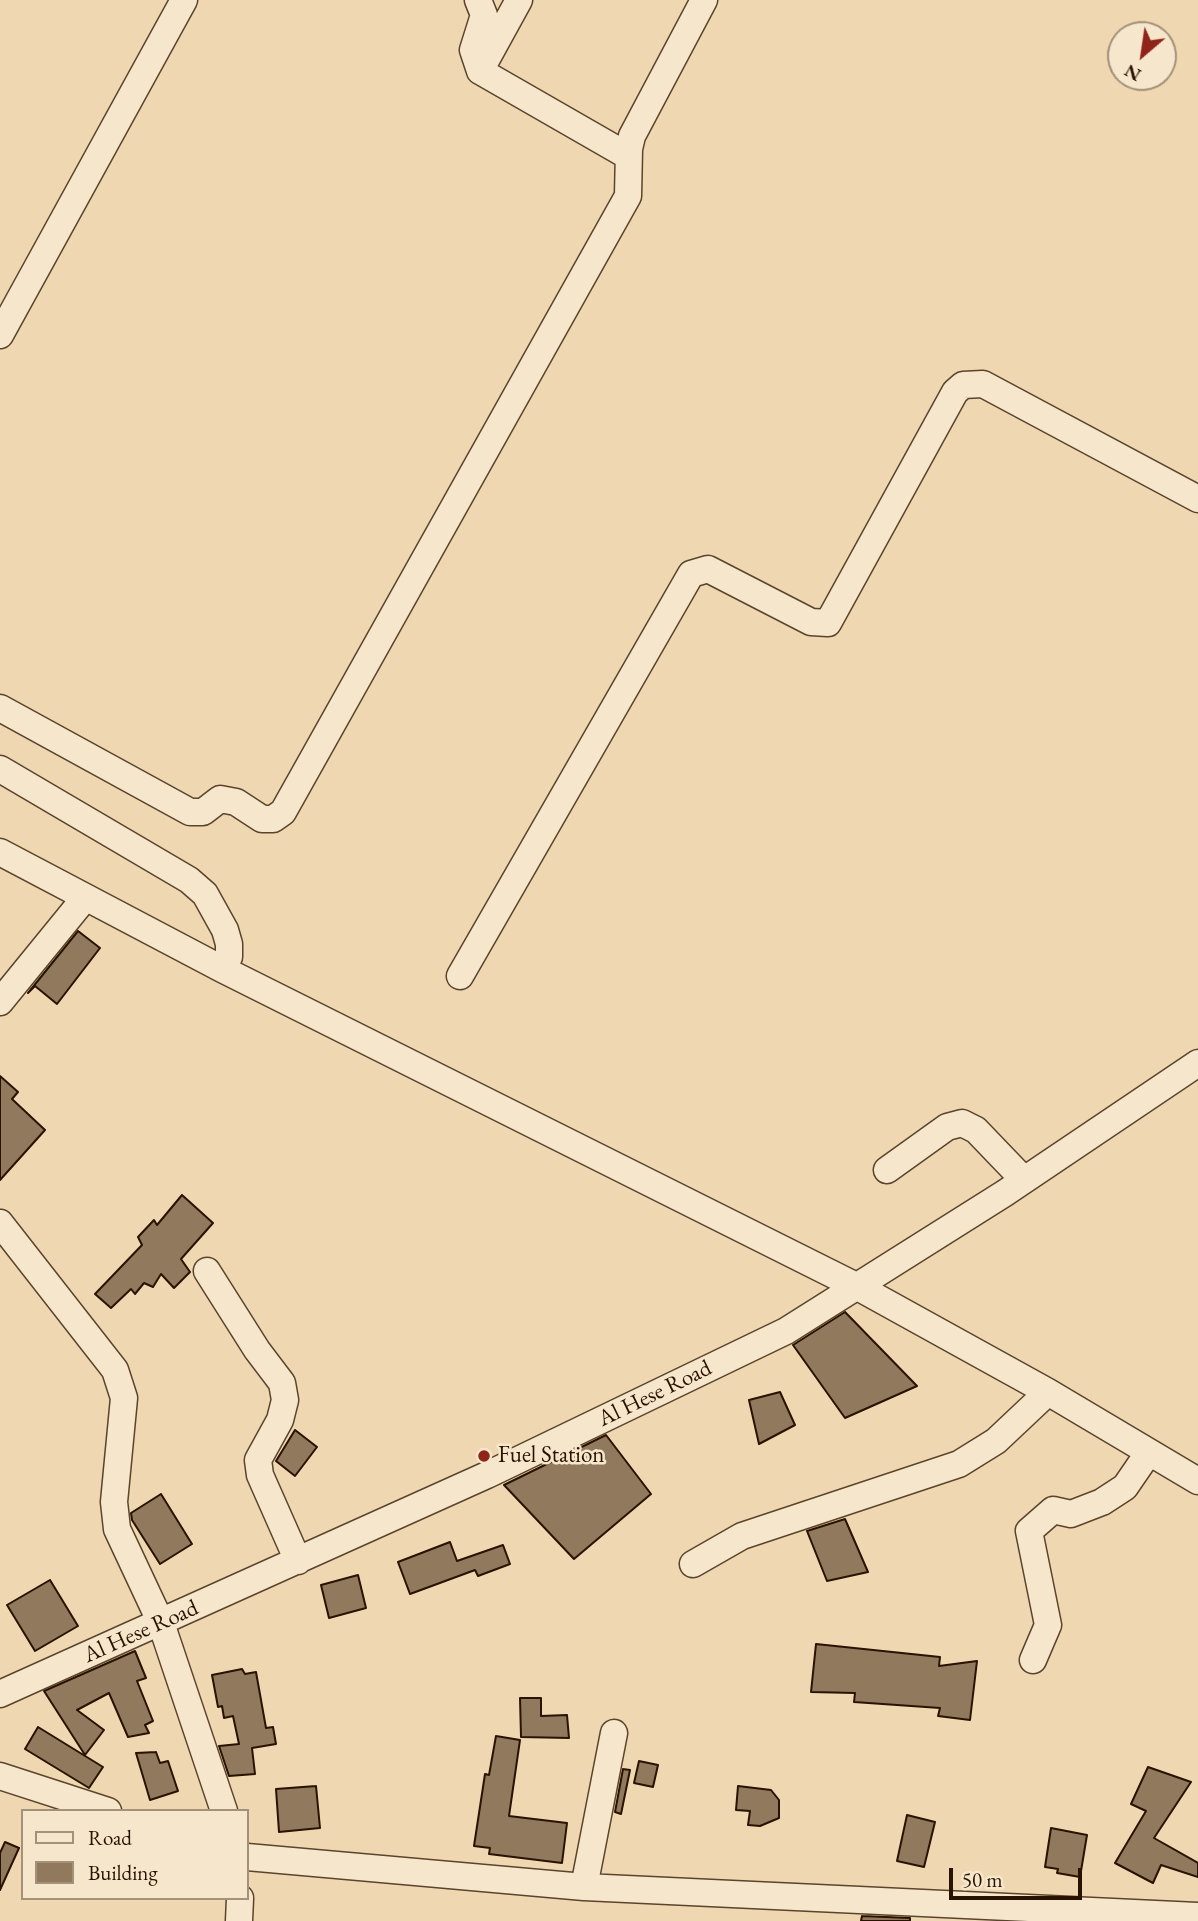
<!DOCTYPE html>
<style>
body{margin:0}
#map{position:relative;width:1198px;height:1921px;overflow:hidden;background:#efd8b1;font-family:"EB Garamond",serif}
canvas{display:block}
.legend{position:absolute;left:21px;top:1809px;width:228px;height:91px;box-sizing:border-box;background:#f5e6cc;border:2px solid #a3917a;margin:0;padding:9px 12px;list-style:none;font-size:21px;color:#291200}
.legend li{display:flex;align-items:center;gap:14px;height:35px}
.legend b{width:35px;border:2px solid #a3917a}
.north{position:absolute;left:1107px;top:21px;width:70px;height:70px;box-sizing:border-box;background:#f5e6cc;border:2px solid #a3917a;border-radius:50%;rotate:209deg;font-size:19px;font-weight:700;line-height:28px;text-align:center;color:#291200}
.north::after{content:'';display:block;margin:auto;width:24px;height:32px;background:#8f2418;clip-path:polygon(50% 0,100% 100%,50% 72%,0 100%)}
.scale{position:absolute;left:949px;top:1868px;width:133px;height:32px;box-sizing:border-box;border:4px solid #291200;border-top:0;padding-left:9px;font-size:21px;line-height:24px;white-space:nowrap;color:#291200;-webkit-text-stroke:5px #f5e6cc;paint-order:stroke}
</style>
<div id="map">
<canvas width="1198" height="1921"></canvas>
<ul class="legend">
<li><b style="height:9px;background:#f5e6cc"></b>Road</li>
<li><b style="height:19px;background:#90795c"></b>Building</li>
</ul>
<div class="north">N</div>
<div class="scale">50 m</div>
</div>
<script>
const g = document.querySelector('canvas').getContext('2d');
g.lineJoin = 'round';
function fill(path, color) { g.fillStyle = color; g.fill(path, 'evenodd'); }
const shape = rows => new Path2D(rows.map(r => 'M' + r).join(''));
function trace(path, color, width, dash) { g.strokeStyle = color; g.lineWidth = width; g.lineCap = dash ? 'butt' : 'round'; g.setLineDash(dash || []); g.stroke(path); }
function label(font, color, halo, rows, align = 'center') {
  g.font = font + ' "EB Garamond",serif'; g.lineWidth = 5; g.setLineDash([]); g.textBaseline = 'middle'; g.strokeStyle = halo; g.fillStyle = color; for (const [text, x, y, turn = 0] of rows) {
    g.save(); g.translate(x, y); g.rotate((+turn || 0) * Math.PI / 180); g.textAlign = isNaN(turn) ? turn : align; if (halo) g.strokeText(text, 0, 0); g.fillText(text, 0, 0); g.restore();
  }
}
const building = shape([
 [78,931,100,948,57,1004,35,986,28,993,78,931],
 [0,1076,18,1092,12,1099,45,1130,0,1180,0,1076],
 [182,1195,213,1223,181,1259,190,1272,174,1288,161,1274,153,1287,144,1283,135,1294,131,1289,111,1308,95,1294,142,1245,138,1237,154,1220,157,1225,182,1195],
 [845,1312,917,1386,845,1418,793,1345,845,1312],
 [780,1392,795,1425,759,1444,749,1400,780,1392],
 [295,1430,317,1447,295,1476,276,1461,295,1430],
 [606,1435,651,1494,574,1559,504,1485,606,1435],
 [161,1494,192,1544,160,1564,132,1520,131,1513,161,1494],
 [845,1519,868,1572,827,1581,807,1531,845,1519],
 [450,1542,457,1561,503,1545,510,1564,478,1576,475,1570,410,1594,398,1562,450,1542],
 [358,1575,366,1608,329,1618,321,1585,358,1575],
 [50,1580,78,1626,35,1651,7,1605,50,1580],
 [816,1644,940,1657,939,1666,977,1661,970,1720,938,1716,940,1708,854,1702,855,1693,811,1692,816,1644],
 [135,1651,146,1678,137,1681,153,1721,145,1725,149,1733,128,1737,109,1693,77,1710,104,1730,85,1755,44,1691,135,1651],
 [242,1669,245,1674,256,1672,266,1728,273,1727,276,1744,252,1748,255,1774,229,1776,219,1746,239,1744,233,1716,224,1718,222,1706,218,1707,212,1675,242,1669],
 [520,1698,541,1698,541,1716,567,1715,569,1738,521,1737,520,1698],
 [38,1727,103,1767,89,1788,25,1749,38,1727],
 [496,1736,520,1740,509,1816,567,1823,562,1863,489,1854,490,1848,474,1846,485,1774,489,1775,496,1736],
 [156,1752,160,1763,168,1761,178,1791,150,1800,136,1753,156,1752],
 [639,1761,658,1765,653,1787,634,1783,639,1761],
 [1148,1767,1191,1782,1154,1838,1198,1863,1198,1877,1161,1865,1153,1883,1115,1863,1146,1811,1131,1804,1148,1767],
 [623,1769,630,1770,621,1814,615,1812,623,1769],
 [316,1786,320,1828,279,1832,276,1789,316,1786],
 [738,1786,771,1790,779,1800,779,1818,760,1826,748,1825,750,1811,736,1810,738,1786],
 [907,1815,935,1822,924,1867,897,1861,907,1815],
 [1051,1828,1087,1835,1080,1877,1057,1873,1058,1869,1045,1867,1051,1828],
 [5,1842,19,1848,0,1890,0,1853,5,1842],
 [862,1916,910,1918,910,1921,861,1921,862,1916]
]);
fill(building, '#90795c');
trace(building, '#291200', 2);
const minor = shape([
 [478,0,484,15,473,50,480,71,628,156],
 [480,71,519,0],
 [0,335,184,0],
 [0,708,190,812,203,812,220,799,236,802,262,819,273,819,283,812,628,196,629,149,632,136,704,0],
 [0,769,189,880,205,894,225,930,229,944,229,957,222,969],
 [0,852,222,969,858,1287,1048,1392,1198,1481],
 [460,976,691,574,708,569,811,622,828,623,955,392,963,385,983,384,1198,499],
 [0,1002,84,899],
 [887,1170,947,1127,962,1123,976,1130,1024,1180],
 [0,1223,115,1370,124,1398,114,1502,117,1529,161,1623,224,1811],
 [207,1271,257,1350,282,1383,285,1400,280,1420,258,1460,260,1475,298,1561],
 [693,1564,742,1536,959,1464,996,1441,1048,1392],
 [1033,1660,1048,1625,1029,1531,1053,1510,1071,1514,1102,1502,1125,1487,1149,1452],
 [0,1694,487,1475,786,1331,1005,1193,1198,1063],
 [0,1776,108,1811],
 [247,1857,584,1887,1198,1916],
 [584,1887,614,1733],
 [239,1921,240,1898]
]);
trace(minor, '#5a442c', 29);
trace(minor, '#f5e6cc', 26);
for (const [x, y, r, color] of [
 [484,1456,7,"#8f2418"]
]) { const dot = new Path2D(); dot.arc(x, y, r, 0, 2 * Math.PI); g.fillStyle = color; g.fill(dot); trace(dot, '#f5e6cc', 2.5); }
label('23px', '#291200', '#f5e6cc', [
 ["Al Hese Road",655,1394,-26],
 ["Al Hese Road",141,1632,-24]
]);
label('23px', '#291200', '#f5e6cc', [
 ["Fuel Station",498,1456]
], 'left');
</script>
